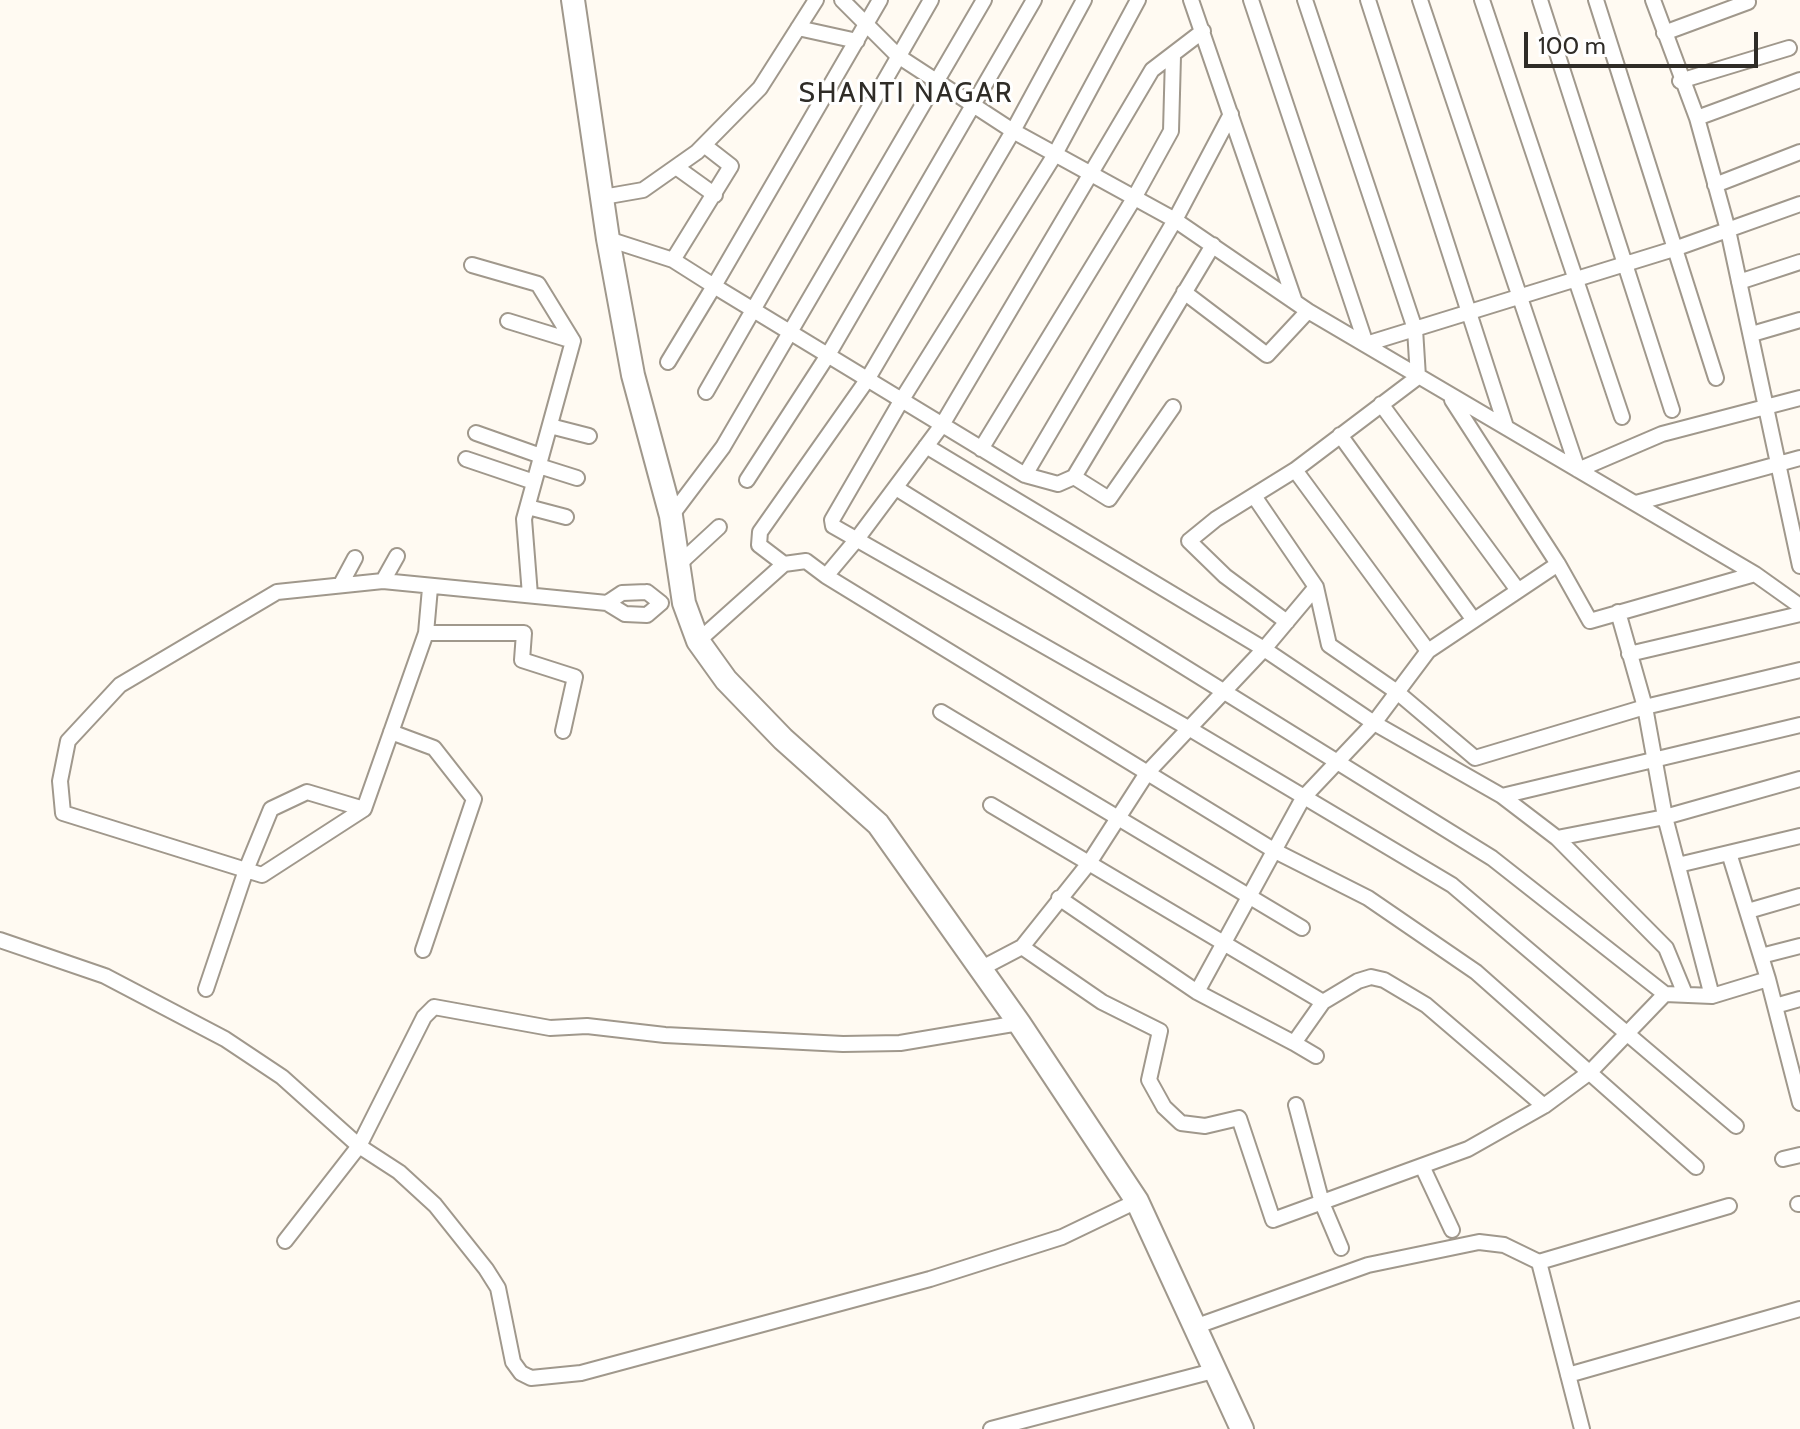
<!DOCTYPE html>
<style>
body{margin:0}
#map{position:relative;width:1800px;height:1429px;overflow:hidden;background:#fffaf2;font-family:Cabin,sans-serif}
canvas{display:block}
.scale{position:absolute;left:1524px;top:32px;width:234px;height:36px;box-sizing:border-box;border:4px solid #2f2c27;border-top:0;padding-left:10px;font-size:24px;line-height:28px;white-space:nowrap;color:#2f2c27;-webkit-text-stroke:6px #fff;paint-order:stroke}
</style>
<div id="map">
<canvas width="1800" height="1429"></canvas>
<div class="scale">100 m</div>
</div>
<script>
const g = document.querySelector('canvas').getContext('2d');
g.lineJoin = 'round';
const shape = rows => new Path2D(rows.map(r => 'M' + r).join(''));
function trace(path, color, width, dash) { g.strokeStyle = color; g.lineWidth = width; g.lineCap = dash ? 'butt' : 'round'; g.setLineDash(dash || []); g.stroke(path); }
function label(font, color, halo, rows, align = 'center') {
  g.font = font + ' Cabin,sans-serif'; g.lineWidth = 6; g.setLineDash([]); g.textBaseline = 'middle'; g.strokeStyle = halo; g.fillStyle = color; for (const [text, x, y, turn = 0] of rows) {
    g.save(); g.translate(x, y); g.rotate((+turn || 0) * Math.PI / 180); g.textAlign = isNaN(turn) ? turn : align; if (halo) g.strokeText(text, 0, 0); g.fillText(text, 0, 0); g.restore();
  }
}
const street = shape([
 [842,0,898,56,1013,131,1175,220,1308,311,1755,574,1800,606],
 [880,0,714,286,1025,475,1058,484,1074,477,1109,499,1173,407],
 [1138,0,1054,156,901,401,832,520,833,526,1190,729,1452,885,1736,1126],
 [1191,0,1295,302],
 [1251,0,1366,344,1677,248,1800,204],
 [1368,0,1506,427],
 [1420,0,1578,470,1662,434,1800,398],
 [1482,0,1622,417],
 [1540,0,1672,410],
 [1596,0,1716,378],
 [1653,0,1697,118,1728,230,1800,566],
 [798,28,857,41],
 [1664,33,1748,2],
 [1680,81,1789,48],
 [1697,118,1800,80],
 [676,167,715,195],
 [1715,185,1800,152],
 [603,197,643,190,697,152,760,88,816,0],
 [608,239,673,260,714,286,668,362],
 [673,260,731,166,704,145],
 [472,265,538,284,573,341,524,519,530,595],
 [1739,282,1800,262],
 [1184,292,1267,355,1308,311],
 [508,321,573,341],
 [1752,334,1800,320],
 [706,392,931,0],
 [1452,400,1558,564,1590,621,1755,574],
 [1381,404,1517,589],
 [550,426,589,436],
 [476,433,541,456],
 [1340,435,1473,619],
 [926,446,1264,649,1374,723,1502,796,1557,838,1666,948,1685,994],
 [981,449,1133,200,1171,131,1173,56],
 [466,459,534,482],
 [539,466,577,478],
 [1295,470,1428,651],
 [1025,475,1175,220,1231,114],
 [1074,477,1213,245],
 [747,480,828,355,1034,0],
 [896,488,1492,858,1665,994],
 [1254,496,1316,587,1329,645,1397,692,1475,758,1645,707,1800,670],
 [1636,503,1800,458],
 [528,507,566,517],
 [671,516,723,447,984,0],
 [680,563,719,527],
 [784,564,759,545,760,532,867,380,1013,131,1084,0],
 [826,576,1275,851,1368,898,1476,972,1696,1167],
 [383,581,397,556],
 [341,584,355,558],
 [430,588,426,633,364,809,262,875,63,813,60,781,68,741,120,685,277,592,383,581,607,603],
 [647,592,661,603,647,615,625,614,607,603,622,593,647,592],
 [1618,612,1645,707,1665,817,1712,996],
 [1287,622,1225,576,1189,541,1216,519,1295,470,1418,377,1415,329,1305,0],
 [426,633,524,633,522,660,575,677,563,731],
 [698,641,784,564,806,561,826,576,857,539,942,425,1152,70,1203,31],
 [1629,654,1800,614],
 [941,712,1302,928],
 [391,732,434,748,474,799,423,950],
 [1502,796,1800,725],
 [991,805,1323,1002],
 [1557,838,1665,817,1800,779],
 [1729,853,1768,979,1800,1103],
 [1678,865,1800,836],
 [1059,898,1197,992,1294,1043],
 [1748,911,1800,896],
 [0,940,105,976,225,1039,282,1077,359,1146,399,1172,435,1205,486,1269,498,1288,513,1362,521,1373,531,1378,581,1373,930,1279,1062,1237,1137,1201],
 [1022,947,1102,1002,1160,1031,1149,1080,1164,1107,1181,1123,1205,1126,1239,1118,1273,1220,1468,1149,1544,1106,1590,1072,1665,994,1712,996,1768,979],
 [1761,956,1800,946],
 [980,969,1022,947,1089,863,1147,773,1264,649,1316,587],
 [206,989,246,870,271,809,307,792,364,809],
 [1197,992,1303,798,1374,723,1428,651,1558,564],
 [1775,1006,1800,999],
 [1316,1056,1294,1043,1323,1002,1358,981,1371,977,1384,980,1426,1005,1544,1106],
 [1296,1105,1322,1203,1341,1248],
 [1783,1159,1800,1155],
 [1422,1166,1452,1230],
 [1798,1204,1800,1204],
 [285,1241,359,1146,424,1017,434,1007,550,1028,587,1026,665,1035,843,1044,900,1043,1019,1023],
 [1539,1262,1582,1429],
 [1197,1326,1368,1265,1479,1242,1504,1245,1539,1262,1729,1206],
 [1568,1375,1800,1309],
 [991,1429,1217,1370]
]);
const secondary = shape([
 [573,0,608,239,633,375,671,516,684,603,698,641,726,680,783,739,878,824,1019,1023,1137,1201,1242,1429]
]);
trace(street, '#a0988c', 18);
trace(secondary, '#a0988c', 26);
trace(street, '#fff', 14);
trace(secondary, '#fff', 22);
g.letterSpacing = '2px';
label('28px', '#2f2c27', '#fff', [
 ["SHANTI NAGAR",906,94]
]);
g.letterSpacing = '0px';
</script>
